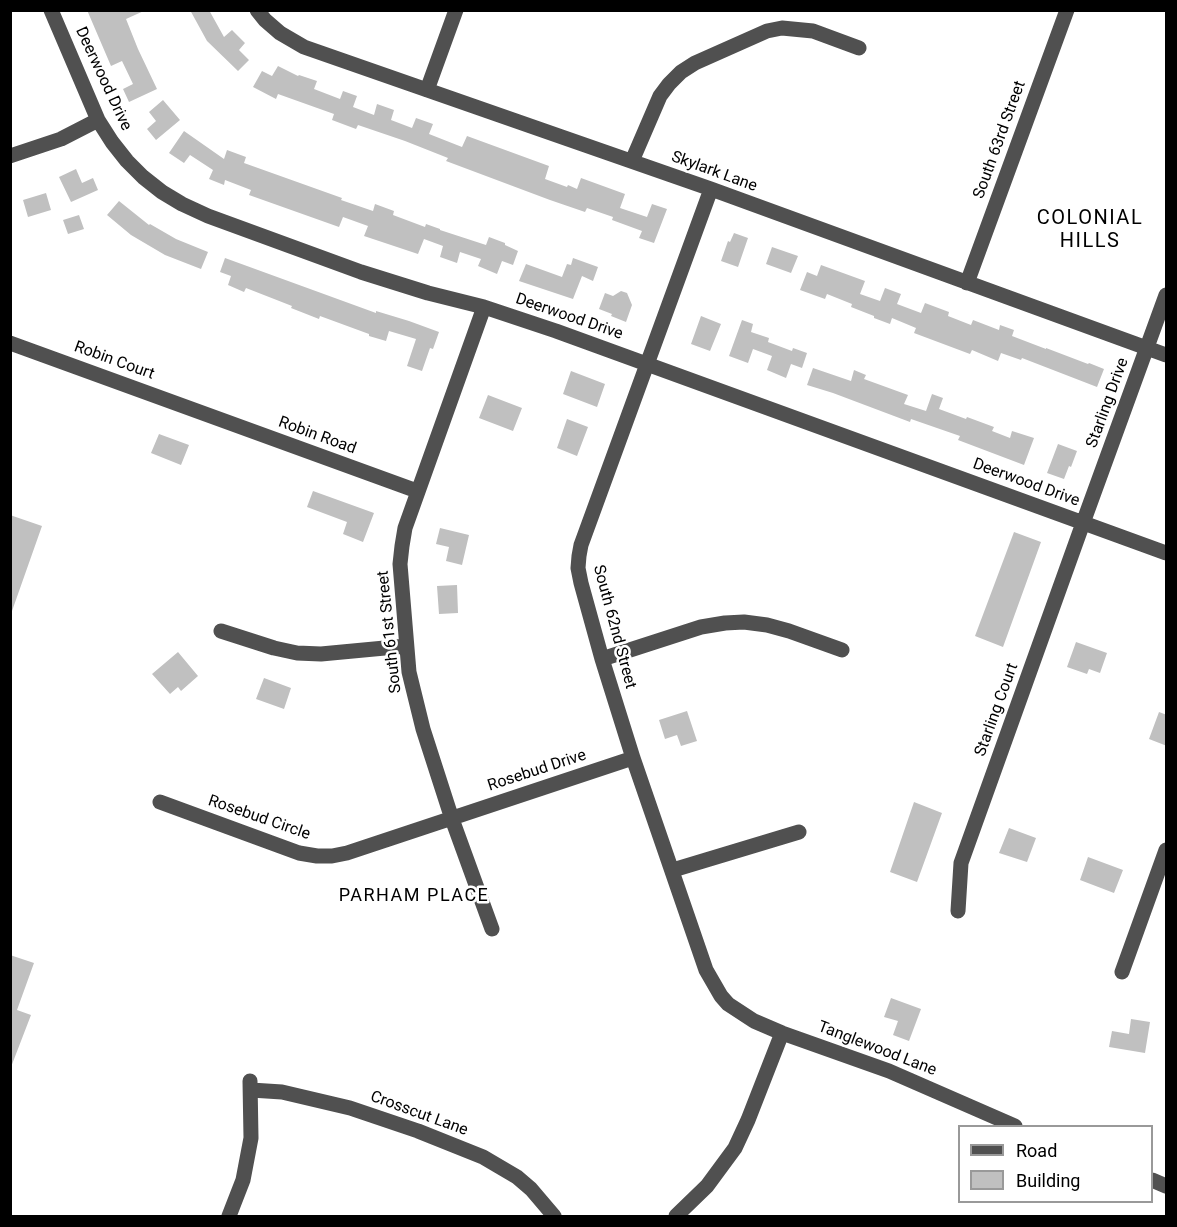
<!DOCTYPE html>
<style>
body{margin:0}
#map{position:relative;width:1177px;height:1227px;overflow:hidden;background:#fff;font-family:Roboto,sans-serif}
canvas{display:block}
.frame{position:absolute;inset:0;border:12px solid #000;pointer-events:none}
.legend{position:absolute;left:958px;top:1125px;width:195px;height:78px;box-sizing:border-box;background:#fff;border:2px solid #999;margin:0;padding:8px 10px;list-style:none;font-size:18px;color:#000}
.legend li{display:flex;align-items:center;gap:12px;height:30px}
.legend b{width:30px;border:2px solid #999}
</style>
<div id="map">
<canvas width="1177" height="1227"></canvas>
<div class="frame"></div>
<ul class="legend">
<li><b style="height:8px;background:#505050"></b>Road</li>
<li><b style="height:16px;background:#c0c0c0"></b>Building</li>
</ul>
</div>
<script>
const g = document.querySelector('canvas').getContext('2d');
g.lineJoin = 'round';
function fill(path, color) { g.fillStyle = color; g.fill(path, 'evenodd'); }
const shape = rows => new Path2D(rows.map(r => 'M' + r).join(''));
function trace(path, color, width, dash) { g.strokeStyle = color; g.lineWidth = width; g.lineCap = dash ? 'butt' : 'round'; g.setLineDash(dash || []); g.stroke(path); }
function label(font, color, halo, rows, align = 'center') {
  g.font = font + ' Roboto,sans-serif'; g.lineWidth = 5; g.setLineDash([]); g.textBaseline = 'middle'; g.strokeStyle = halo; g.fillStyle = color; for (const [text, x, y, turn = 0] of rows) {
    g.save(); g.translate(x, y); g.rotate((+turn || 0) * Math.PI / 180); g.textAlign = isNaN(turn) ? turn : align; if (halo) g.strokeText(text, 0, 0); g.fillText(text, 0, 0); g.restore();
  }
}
fill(shape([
 [87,10,146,10,126,19,138,49,157,89,129,102,123,89,133,84,122,61,111,66],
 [190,10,209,10,224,37,232,30,245,43,239,50,249,60,238,71,207,41],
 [278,66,298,76,299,75,317,81,314,89,340,99,343,91,357,96,353,107,374,115,377,104,394,110,391,120,412,128,416,118,433,124,429,134,462,147,467,136,549,166,545,179,567,187,568,185,577,189,581,178,625,194,620,208,647,217,652,204,667,209,654,243,639,238,642,231,612,220,613,217,587,208,585,212,550,200,446,161,448,158,405,141,358,125,356,129,332,120,334,114,278,94,276,99,253,87,262,71,272,76],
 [163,100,180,120,156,140,147,129,156,121,149,112],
 [184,131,224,159,227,150,246,157,244,163,342,198,341,200,373,211,375,204,394,211,393,215,425,227,426,224,440,229,440,230,486,245,489,237,505,243,505,245,518,251,513,265,502,261,497,274,478,266,481,259,460,252,457,263,440,257,443,246,424,239,418,254,364,236,368,226,343,217,339,227,249,195,251,190,225,180,224,185,209,179,213,170,190,155,184,163,169,153],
 [76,169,82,183,93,178,98,190,71,202,59,177],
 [46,193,51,210,28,217,23,200],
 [119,201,149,225,150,224,176,239,208,252,201,269,165,255,131,235,107,215],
 [79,215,84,229,68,234,63,220],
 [734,233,748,238,738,267,721,261,728,241,730,242],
 [772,247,798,256,791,273,766,264],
 [225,258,376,313,376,311,409,321,439,332,433,349,430,348,422,371,407,366,416,339,389,331,386,341,369,336,369,334,320,316,319,319,291,308,292,306,246,288,244,292,228,285,231,276,220,272],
 [573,258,598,267,593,281,582,276,573,299,519,281,526,264,562,277,567,264,571,265],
 [821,265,865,281,860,294,880,301,885,288,901,294,897,304,921,313,925,303,949,312,948,316,971,325,973,320,999,330,1000,325,1014,330,1012,336,1046,349,1046,348,1088,364,1089,363,1104,369,1097,387,1022,358,1021,360,1001,353,998,361,972,350,970,354,914,333,916,328,892,318,890,324,874,318,874,316,851,307,852,304,827,294,825,299,800,290,807,272,817,276],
 [621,291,627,293,632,305,626,322,611,316,612,314,599,309,605,293,613,296],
 [701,316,721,324,710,351,691,344],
 [742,320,753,324,751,332,769,338,768,342,792,351,793,348,807,353,802,368,791,364,786,378,767,370,772,356,753,349,748,363,729,356],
 [813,368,851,381,854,370,866,375,864,379,908,395,904,404,926,411,932,394,943,398,939,409,966,419,967,417,994,427,992,431,1010,438,1012,431,1034,438,1024,465,958,440,960,436,911,419,910,422,833,393,807,385],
 [571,371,605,384,597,407,563,394],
 [488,395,522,408,513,431,479,418],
 [567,419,588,427,577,456,557,448],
 [159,434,189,445,181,465,151,453],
 [1058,444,1077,451,1071,467,1069,466,1064,479,1047,473],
 [313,491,374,513,363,542,343,534,347,522,307,507],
 [10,515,42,526,12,611,10,610],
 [440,528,469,535,462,565,446,561,449,547,436,544],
 [1014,532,1041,542,1003,647,975,636],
 [457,585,458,613,439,614,437,586],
 [1076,642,1107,653,1100,673,1089,669,1087,674,1067,667],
 [178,652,198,676,181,691,178,687,170,694,152,674],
 [264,678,291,688,284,709,256,699],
 [687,711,697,741,681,746,677,735,665,739,659,720],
 [1159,712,1167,715,1167,746,1149,739],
 [914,802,942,813,917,882,890,872],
 [1009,828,1036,838,1027,862,999,853],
 [1088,857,1123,870,1114,893,1080,880],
 [10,955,34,963,17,1010,31,1015,11,1067],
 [891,998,921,1009,909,1041,893,1035,898,1021,884,1017],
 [1131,1019,1150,1022,1145,1053,1109,1047,1112,1031,1129,1034]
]), '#c0c0c0');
trace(shape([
 [51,10,98,120,112,142,127,161,143,177,162,192,182,204,208,216,361,272,428,293,484,307,556,331,1166,553],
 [257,10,265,20,280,33,304,47,711,189,1166,355],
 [427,90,456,10],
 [10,156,61,139,98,120],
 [632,161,660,96,669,84,681,72,695,63,767,31,782,28,813,31,859,48],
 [711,189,581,545,579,556,578,568,581,583,602,659,633,758,706,970,721,996,728,1004,754,1021,782,1033,889,1071,1015,1126],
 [967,283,1067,10],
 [484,307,405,528,402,546,400,564,409,672,423,729,452,819,492,929],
 [10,343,417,491],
 [221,631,274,648,297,653,321,654,406,646],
 [602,659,701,627,725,623,744,622,767,625,789,631,842,650],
 [160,802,299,853,317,856,332,856,347,853,633,758],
 [673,870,799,832],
 [958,911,961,863,1083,523,1166,295],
 [1122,972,1166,850],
 [251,1090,282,1092,350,1108,418,1131,483,1157,517,1177,531,1189,554,1216],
 [1152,1180,1166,1186],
 [229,1216,243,1180,251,1138,250,1081],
 [676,1216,707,1186,735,1148,748,1120,782,1033]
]), '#505050', 15);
label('16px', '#000', '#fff', [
 ["Deerwood Drive",103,79,65],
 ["South 63rd Street",1000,140,-70],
 ["Skylark Lane",714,172,20],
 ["Deerwood Drive",569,317,19],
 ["Robin Court",114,361,20],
 ["Starling Drive",1108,403,-70],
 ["Robin Road",317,436,20],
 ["Deerwood Drive",1026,483,20],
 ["South 62nd Street",614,627,75],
 ["South 61st Street",390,632,-96],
 ["Starling Court",997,710,-70],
 ["Rosebud Drive",537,771,-18],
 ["Rosebud Circle",259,818,19],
 ["Tanglewood Lane",877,1049,21],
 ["Crosscut Lane",419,1114,20]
]);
g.letterSpacing = '1.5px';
label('18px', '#000', '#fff', [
 ["PARHAM PLACE",414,896]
]);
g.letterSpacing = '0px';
g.letterSpacing = '1.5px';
label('20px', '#000', '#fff', [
 ["COLONIAL",1090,219],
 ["HILLS",1090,242]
]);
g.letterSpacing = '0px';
</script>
